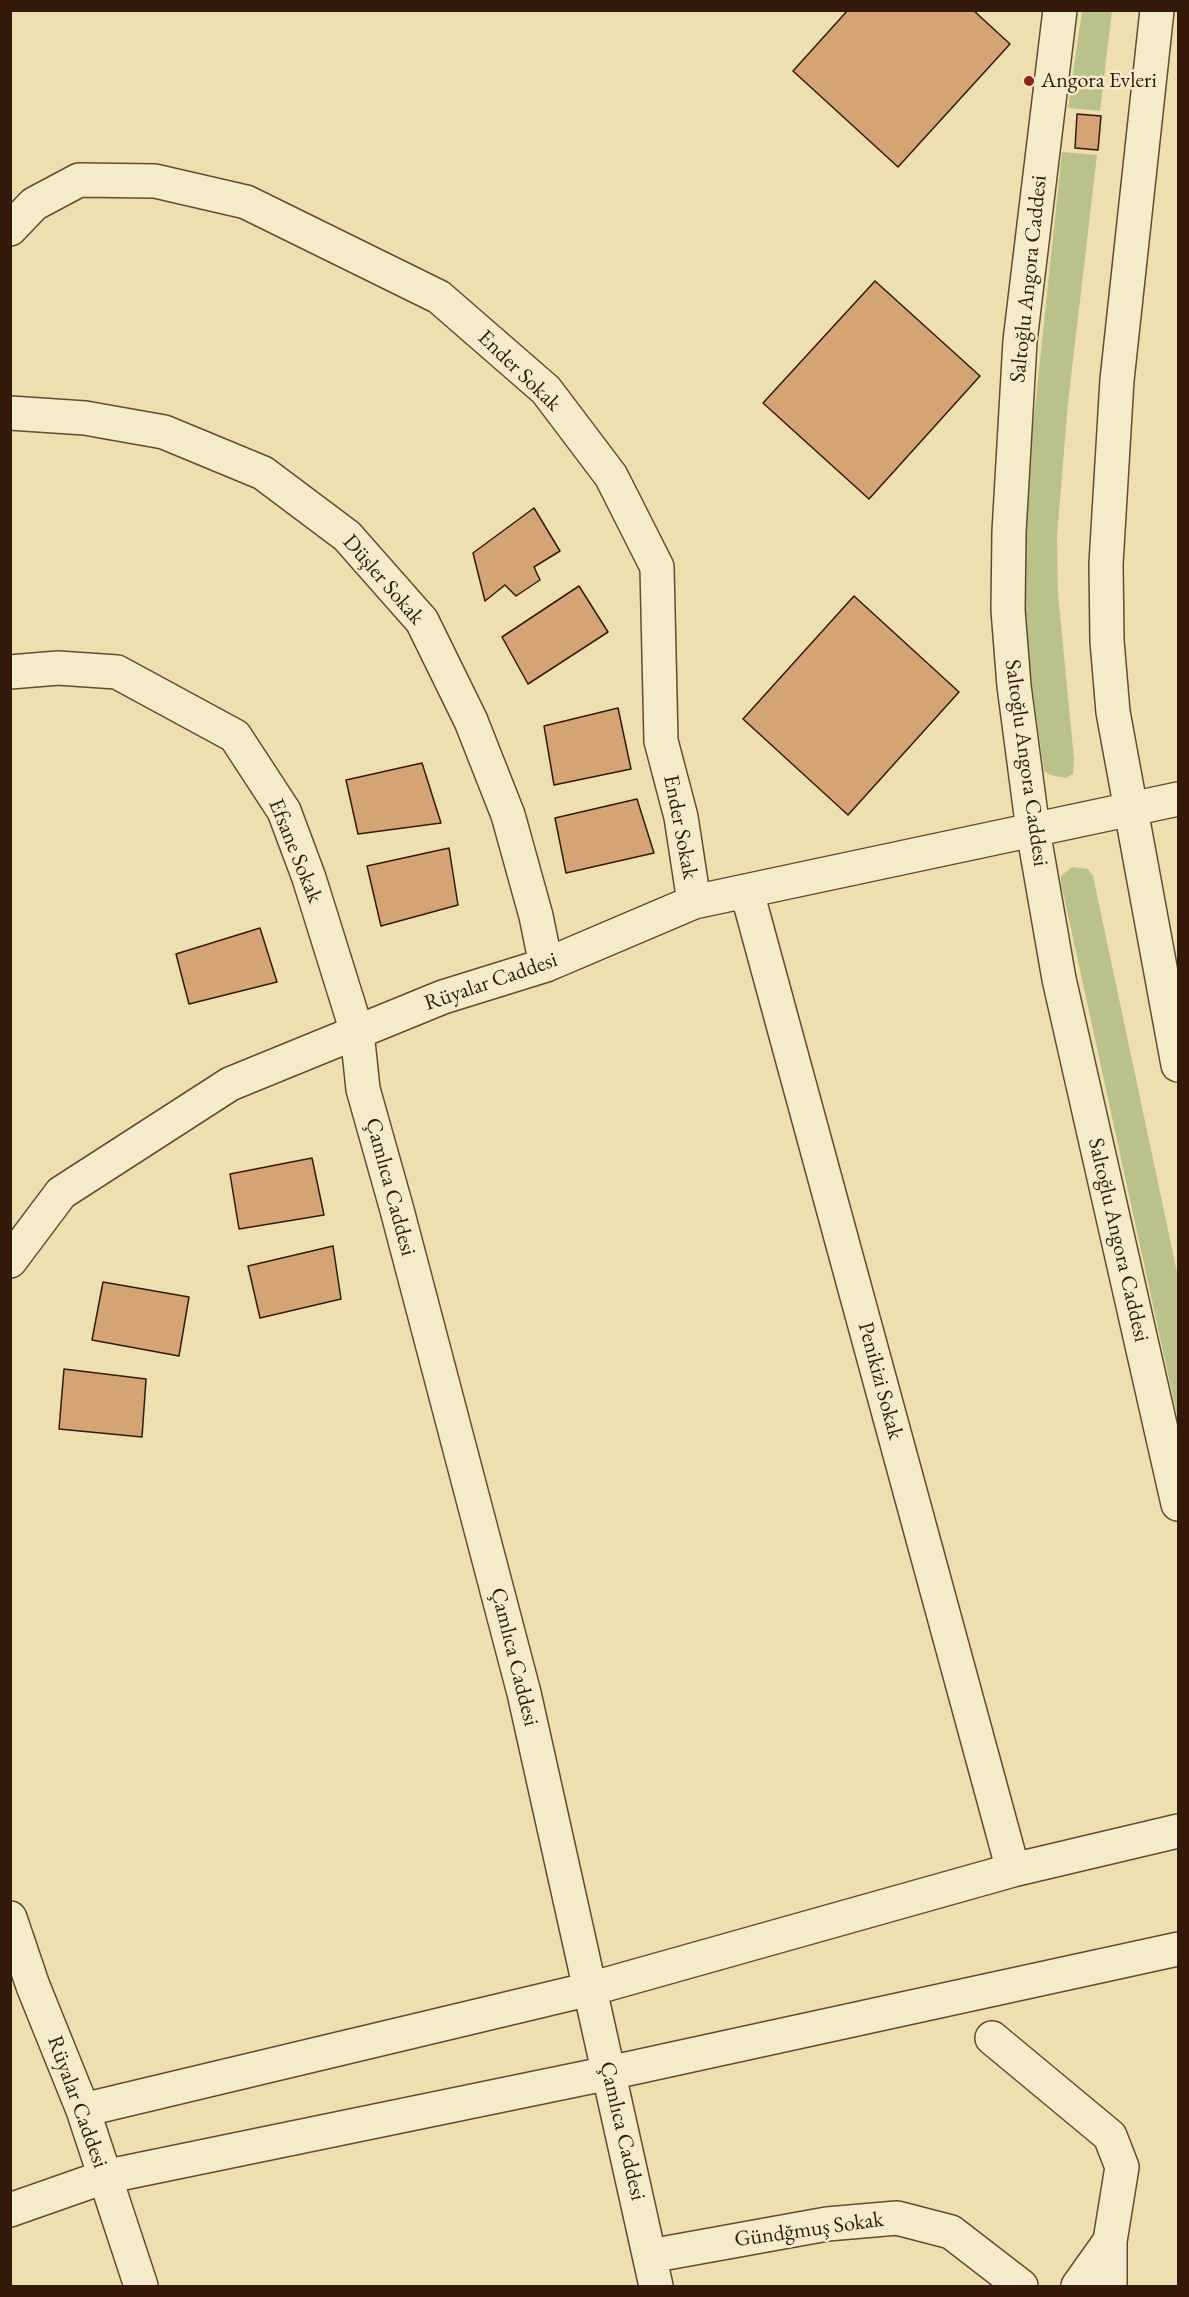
<!DOCTYPE html>
<meta charset="utf-8">
<style>
body{margin:0}
#map{position:relative;width:1189px;height:2297px;overflow:hidden;background:#eee0ae;font-family:"EB Garamond",serif}
canvas{display:block}
.frame{position:absolute;inset:0;border:12px solid #34190a;pointer-events:none}
</style>
<div id="map">
<canvas width="1189" height="2297"></canvas>
<div class="frame"></div>
</div>
<script>
const g = document.querySelector('canvas').getContext('2d');
g.lineJoin = 'round';
function fill(path, color) { g.fillStyle = color; g.fill(path, 'evenodd'); }
const shape = rows => new Path2D(rows.map(r => 'M' + r).join(''));
function trace(path, color, width, dash) { g.strokeStyle = color; g.lineWidth = width; g.lineCap = dash ? 'butt' : 'round'; g.setLineDash(dash || []); g.stroke(path); }
function label(font, color, halo, rows, align = 'center') {
  g.font = font + ' "EB Garamond",serif'; g.lineWidth = 5; g.setLineDash([]); g.textBaseline = 'middle'; g.strokeStyle = halo; g.fillStyle = color; for (const [text, x, y, turn = 0] of rows) {
    g.save(); g.translate(x, y); g.rotate((+turn || 0) * Math.PI / 180); g.textAlign = isNaN(turn) ? turn : align; if (halo) g.strokeText(text, 0, 0); g.fillText(text, 0, 0); g.restore();
  }
}
fill(shape([
 [1082,11,1112,11,1100,111,1068,108],
 [1062,152,1097,155,1068,403,1057,536,1058,594,1074,759,1073,774,1066,778,1050,775,1044,771,1028,657,1022,593,1031,445],
 [1072,867,1088,869,1093,876,1178,1277,1178,1420,1061,883,1061,876]
]), '#bbc289');
const building = shape([
 [848,10,973,10,1010,44,898,167,793,71,848,10],
 [1077,114,1101,116,1098,150,1075,148,1077,114],
 [875,281,980,376,869,499,763,403,875,281],
 [534,508,560,551,534,567,540,580,516,596,505,585,485,601,473,553,534,508],
 [579,586,608,632,528,684,502,637,579,586],
 [854,596,959,692,848,815,743,719,854,596],
 [618,708,631,769,554,785,544,726,618,708],
 [422,763,441,823,358,834,346,780,422,763],
 [637,799,654,853,566,873,555,818,637,799],
 [449,848,458,905,381,926,367,866,449,848],
 [260,928,277,982,189,1004,176,954,260,928],
 [312,1158,324,1215,239,1229,230,1174,312,1158],
 [333,1246,341,1299,260,1318,248,1266,333,1246],
 [103,1282,189,1297,179,1356,92,1340,103,1282],
 [64,1369,146,1379,142,1437,59,1429,64,1369]
]);
fill(building, '#d4a474');
trace(building, '#34190a', 1.5);
const minor = shape([
 [1060,10,1020,341,1009,532,1008,610,1014,686,1033,830,1059,979,1178,1504],
 [1157,10,1117,380,1106,564,1107,641,1113,712,1178,1065],
 [10,229,34,204,79,180,155,181,246,202,439,297,546,390,611,476,657,567,661,741,681,817,694,902],
 [10,413,85,418,164,432,263,473,347,536,422,621,471,721,508,815,536,916,546,965],
 [10,672,58,668,117,672,235,736,284,811,309,878,357,1032,363,1089,397,1210,524,1693,656,2286],
 [747,892,1013,1870],
 [10,1261,61,1193,230,1084,443,997,546,965,694,902,1178,799],
 [10,1918,33,1986,83,2110,141,2286],
 [992,2038,1110,2136,1122,2167,1110,2241,1078,2286],
 [83,2110,590,1989,1013,1870,1178,1831],
 [10,2210,104,2177,609,2073,1178,1949],
 [650,2256,827,2224,897,2218,951,2232,1021,2286],
 [1110,2286,1110,2241]
]);
trace(minor, '#624b33', 36);
trace(minor, '#f4ebca', 33);
for (const [x, y, r, color] of [
 [1029,81,6,"#8f2418"]
]) { const dot = new Path2D(); dot.arc(x, y, r, 0, 2 * Math.PI); g.fillStyle = color; g.fill(dot); trace(dot, '#f4ebca', 2); }
label('22px', '#34190a', '#f4ebca', [
 ["Angora Evleri",1041,81]
], 'left');
label('22px', '#34190a', '#f4ebca', [
 ["Saltoğlu Angora Caddesi",1029,279,-84],
 ["Ender Sokak",519,371,44],
 ["Düşler Sokak",383,580,49],
 ["Saltoğlu Angora Caddesi",1026,763,82],
 ["Ender Sokak",680,827,79],
 ["Efsane Sokak",295,851,68],
 ["Rüyalar Caddesi",491,982,-19],
 ["Çamlıca Caddesi",390,1187,75],
 ["Saltoğlu Angora Caddesi",1118,1240,77],
 ["Penikizi Sokak",880,1381,75],
 ["Çamlıca Caddesi",514,1657,76],
 ["Rüyalar Caddesi",77,2102,70],
 ["Çamlıca Caddesi",622,2131,77],
 ["Gündğmuş Sokak",809,2230,-8]
]);
</script>
